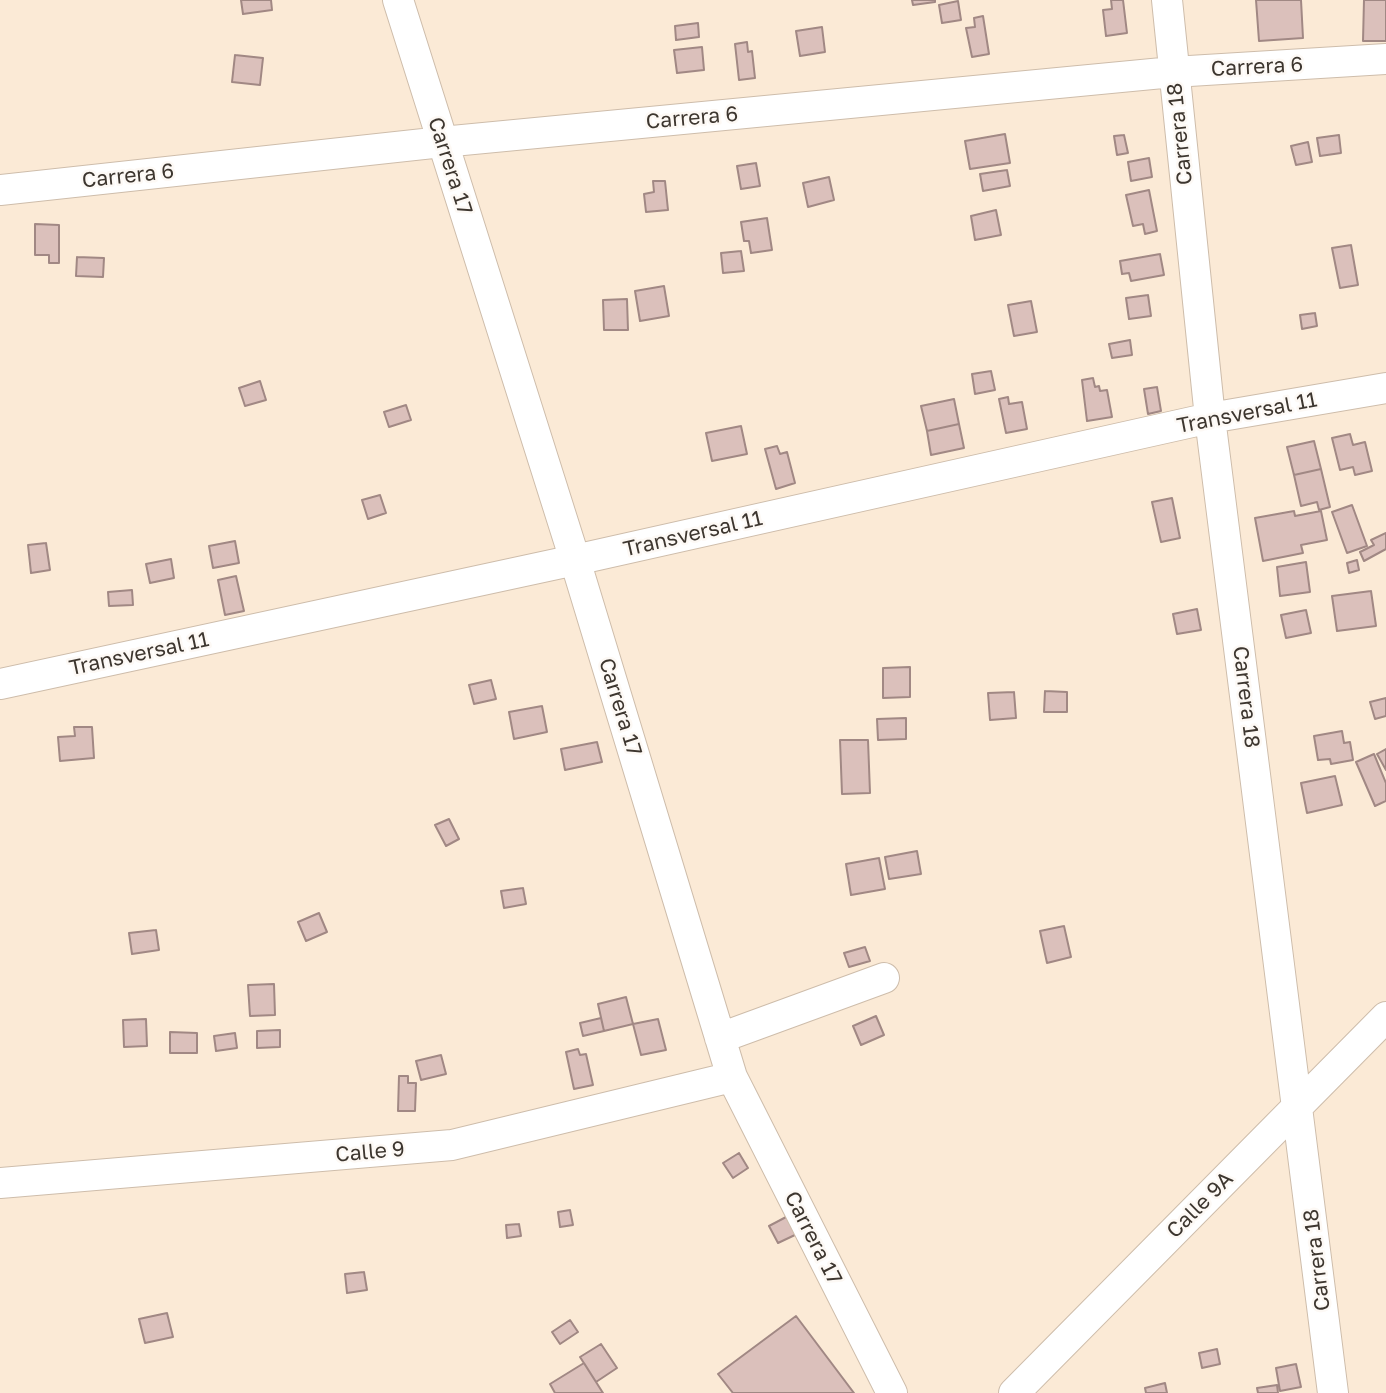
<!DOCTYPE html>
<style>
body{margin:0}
canvas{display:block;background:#fbead6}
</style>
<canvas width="1386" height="1393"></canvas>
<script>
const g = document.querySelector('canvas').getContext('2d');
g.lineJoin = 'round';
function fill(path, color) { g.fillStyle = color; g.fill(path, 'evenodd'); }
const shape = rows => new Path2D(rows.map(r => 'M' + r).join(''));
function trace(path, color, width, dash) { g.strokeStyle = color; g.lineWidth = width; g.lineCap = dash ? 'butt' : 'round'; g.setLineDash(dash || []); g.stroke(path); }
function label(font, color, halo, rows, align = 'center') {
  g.font = font + ' "Golos Text",sans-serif'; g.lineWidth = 5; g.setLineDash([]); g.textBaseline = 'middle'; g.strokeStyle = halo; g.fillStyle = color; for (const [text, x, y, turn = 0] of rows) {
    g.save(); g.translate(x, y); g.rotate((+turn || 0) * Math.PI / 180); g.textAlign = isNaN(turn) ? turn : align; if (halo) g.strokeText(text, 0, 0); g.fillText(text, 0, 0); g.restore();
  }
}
const building = shape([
 [241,0,271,0,272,10,243,14,241,0],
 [912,0,935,0,935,2,913,5,912,0],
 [1111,0,1123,0,1127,33,1106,36,1103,10,1112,9,1111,0],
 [1256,0,1301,0,1303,38,1259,41,1256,0],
 [1364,0,1386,0,1386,41,1363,41,1364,0],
 [958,1,961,20,942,23,939,5,958,1],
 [983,16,989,54,972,57,966,28,975,27,974,18,983,16],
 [698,23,699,37,676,40,675,26,698,23],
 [822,27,825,52,800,56,796,31,822,27],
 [747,42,748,52,752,51,755,78,739,80,735,44,747,42],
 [702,47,704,70,677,73,674,50,702,47],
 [235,55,263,58,260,85,232,82,235,55],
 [1005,134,1010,163,970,169,965,141,1005,134],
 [1124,135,1128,153,1117,155,1114,136,1124,135],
 [1339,135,1341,153,1320,156,1317,138,1339,135],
 [1308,142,1312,162,1296,165,1291,146,1308,142],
 [1149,158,1152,177,1131,181,1128,162,1149,158],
 [756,163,760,186,741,189,737,166,756,163],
 [1007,170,1010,186,983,191,980,174,1007,170],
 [829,177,834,200,808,207,803,183,829,177],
 [653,181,665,181,668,210,646,212,644,194,654,192,653,181],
 [1149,190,1157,231,1145,234,1143,224,1133,226,1126,195,1149,190],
 [996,210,1001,235,975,240,971,216,996,210],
 [767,218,772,250,751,253,749,241,744,241,741,222,767,218],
 [35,224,59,225,59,263,49,263,49,255,35,255,35,224],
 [1351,245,1358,285,1340,288,1332,248,1351,245],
 [741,251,744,271,723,273,721,253,741,251],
 [1160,254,1164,275,1131,281,1129,273,1122,274,1120,261,1160,254],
 [77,257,104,258,103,277,76,276,77,257],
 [664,286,669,316,640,321,635,291,664,286],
 [1148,295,1151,316,1129,319,1126,298,1148,295],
 [627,299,628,330,604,330,603,300,627,299],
 [1031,301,1037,332,1014,336,1008,305,1031,301],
 [1315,313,1317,326,1302,329,1300,315,1315,313],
 [1130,340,1132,355,1112,358,1109,344,1130,340],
 [991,371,995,390,975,394,972,374,991,371],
 [1093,378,1095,387,1099,386,1100,391,1107,390,1112,417,1087,421,1082,380,1093,378],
 [260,381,266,400,245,406,239,388,260,381],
 [1157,387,1161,411,1148,414,1144,389,1157,387],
 [1008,397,1009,404,1022,402,1027,429,1006,433,999,399,1008,397],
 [954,399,959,424,927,431,921,406,954,399],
 [406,405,411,420,389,427,384,412,406,405],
 [959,424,964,448,931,455,927,431,959,424],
 [741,426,747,454,712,461,706,433,741,426],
 [1350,434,1353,445,1365,442,1372,471,1355,475,1353,467,1340,470,1332,438,1350,434],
 [1314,441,1321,469,1294,475,1287,447,1314,441],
 [777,446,780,454,787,452,795,483,776,489,765,449,777,446],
 [1321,469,1330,507,1319,510,1317,502,1301,506,1294,475,1321,469],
 [380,495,386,513,368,519,362,500,380,495],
 [1172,498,1180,538,1161,542,1152,502,1172,498],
 [1352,505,1367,546,1347,553,1332,512,1352,505],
 [1294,511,1295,516,1321,511,1327,540,1301,545,1303,553,1263,561,1255,518,1294,511],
 [1386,533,1386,549,1364,561,1360,552,1374,545,1371,540,1386,533],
 [235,541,239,563,213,568,209,546,235,541],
 [46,543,50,570,31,573,28,545,46,543],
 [171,559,174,578,150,583,146,564,171,559],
 [1357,560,1359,570,1349,573,1347,563,1357,560],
 [1306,562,1310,592,1280,596,1277,567,1306,562],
 [236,576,244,611,225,615,218,580,236,576],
 [132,590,133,605,109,606,108,592,132,590],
 [1371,591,1376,626,1337,631,1332,596,1371,591],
 [1197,609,1201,630,1177,634,1173,614,1197,609],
 [1306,610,1311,633,1286,638,1281,615,1306,610],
 [910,667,910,697,883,698,883,668,910,667],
 [491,680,496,699,474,704,469,685,491,680],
 [1045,691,1067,692,1067,712,1044,712,1045,691],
 [1014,692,1016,718,990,720,988,693,1014,692],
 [1386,698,1386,716,1375,719,1370,702,1386,698],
 [542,706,547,732,514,739,509,712,542,706],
 [906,718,906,739,878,740,877,719,906,718],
 [74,727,92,727,94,758,60,761,58,737,75,736,74,727],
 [1342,731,1344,743,1350,742,1353,760,1331,764,1330,759,1318,760,1314,736,1342,731],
 [840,740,868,740,870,793,842,794,840,740],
 [597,742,602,762,565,770,561,749,597,742],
 [1386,749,1386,770,1377,754,1386,749],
 [1374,754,1386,783,1386,801,1375,806,1356,762,1374,754],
 [1335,776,1342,805,1307,813,1301,783,1335,776],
 [449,819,459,839,446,846,435,825,449,819],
 [917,851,921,874,889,879,885,857,917,851],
 [879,858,885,889,851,895,846,864,879,858],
 [523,888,526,904,504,908,501,891,523,888],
 [319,913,327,932,306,941,298,922,319,913],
 [1064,926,1071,957,1047,963,1040,931,1064,926],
 [156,930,159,950,132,954,129,933,156,930],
 [865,947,870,961,849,967,844,953,865,947],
 [274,984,275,1015,250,1016,248,985,274,984],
 [626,997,633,1024,604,1031,598,1004,626,997],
 [876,1016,884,1035,861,1045,853,1026,876,1016],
 [601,1018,604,1031,583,1036,580,1023,601,1018],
 [146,1019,147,1046,124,1047,123,1020,146,1019],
 [658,1019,666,1050,641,1055,633,1024,658,1019],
 [280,1030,280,1047,257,1048,257,1031,280,1030],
 [170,1032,197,1033,197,1053,170,1053,170,1032],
 [235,1033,237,1048,216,1051,214,1036,235,1033],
 [578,1049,580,1055,586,1054,593,1085,574,1089,566,1052,578,1049],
 [441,1055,446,1074,421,1080,416,1061,441,1055],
 [399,1076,408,1076,408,1083,416,1083,415,1111,398,1111,399,1076],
 [739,1153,748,1168,733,1178,723,1163,739,1153],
 [570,1210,573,1225,560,1227,558,1212,570,1210],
 [788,1216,797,1234,778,1243,769,1226,788,1216],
 [519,1224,521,1236,507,1238,506,1225,519,1224],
 [364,1272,367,1290,347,1293,345,1274,364,1272],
 [167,1313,173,1337,145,1343,139,1319,167,1313],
 [796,1316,854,1393,733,1393,718,1374,796,1316],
 [570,1320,578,1332,560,1344,552,1332,570,1320],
 [601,1344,617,1368,596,1382,580,1357,601,1344],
 [1217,1349,1220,1364,1202,1368,1199,1353,1217,1349],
 [584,1363,603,1393,555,1393,550,1384,584,1363],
 [1296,1364,1301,1387,1280,1391,1276,1368,1296,1364],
 [1165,1383,1167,1393,1146,1393,1145,1388,1165,1383],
 [1277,1385,1278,1393,1258,1393,1257,1388,1277,1385]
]);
fill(building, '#dbc0bb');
trace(building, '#a18884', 2);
const minor = shape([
 [398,0,575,560,732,1077,892,1393],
 [1167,0,1210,418,1333,1393],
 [0,190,442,142,1173,72,1386,59],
 [0,684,575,560,1210,418,1386,388],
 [720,1038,884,978],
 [0,1183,452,1145,732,1077],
 [1014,1393,1386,1017]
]);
trace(minor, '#cebdab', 32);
trace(minor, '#fff', 30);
label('21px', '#3d362f', '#fdf9f5', [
 ["Carrera 6",1257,67,-3],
 ["Carrera 6",692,118,-5],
 ["Carrera 18",1180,134,-96],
 ["Carrera 17",450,166,72],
 ["Carrera 6",128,176,-6],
 ["Transversal 11",1247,413,-11],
 ["Transversal 11",693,534,-13],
 ["Transversal 11",139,654,-12],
 ["Carrera 18",1246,697,83],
 ["Carrera 17",620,707,73],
 ["Calle 9",370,1152,-5],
 ["Calle 9A",1200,1205,-45],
 ["Carrera 17",813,1238,63],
 ["Carrera 18",1317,1260,-97]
]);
</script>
